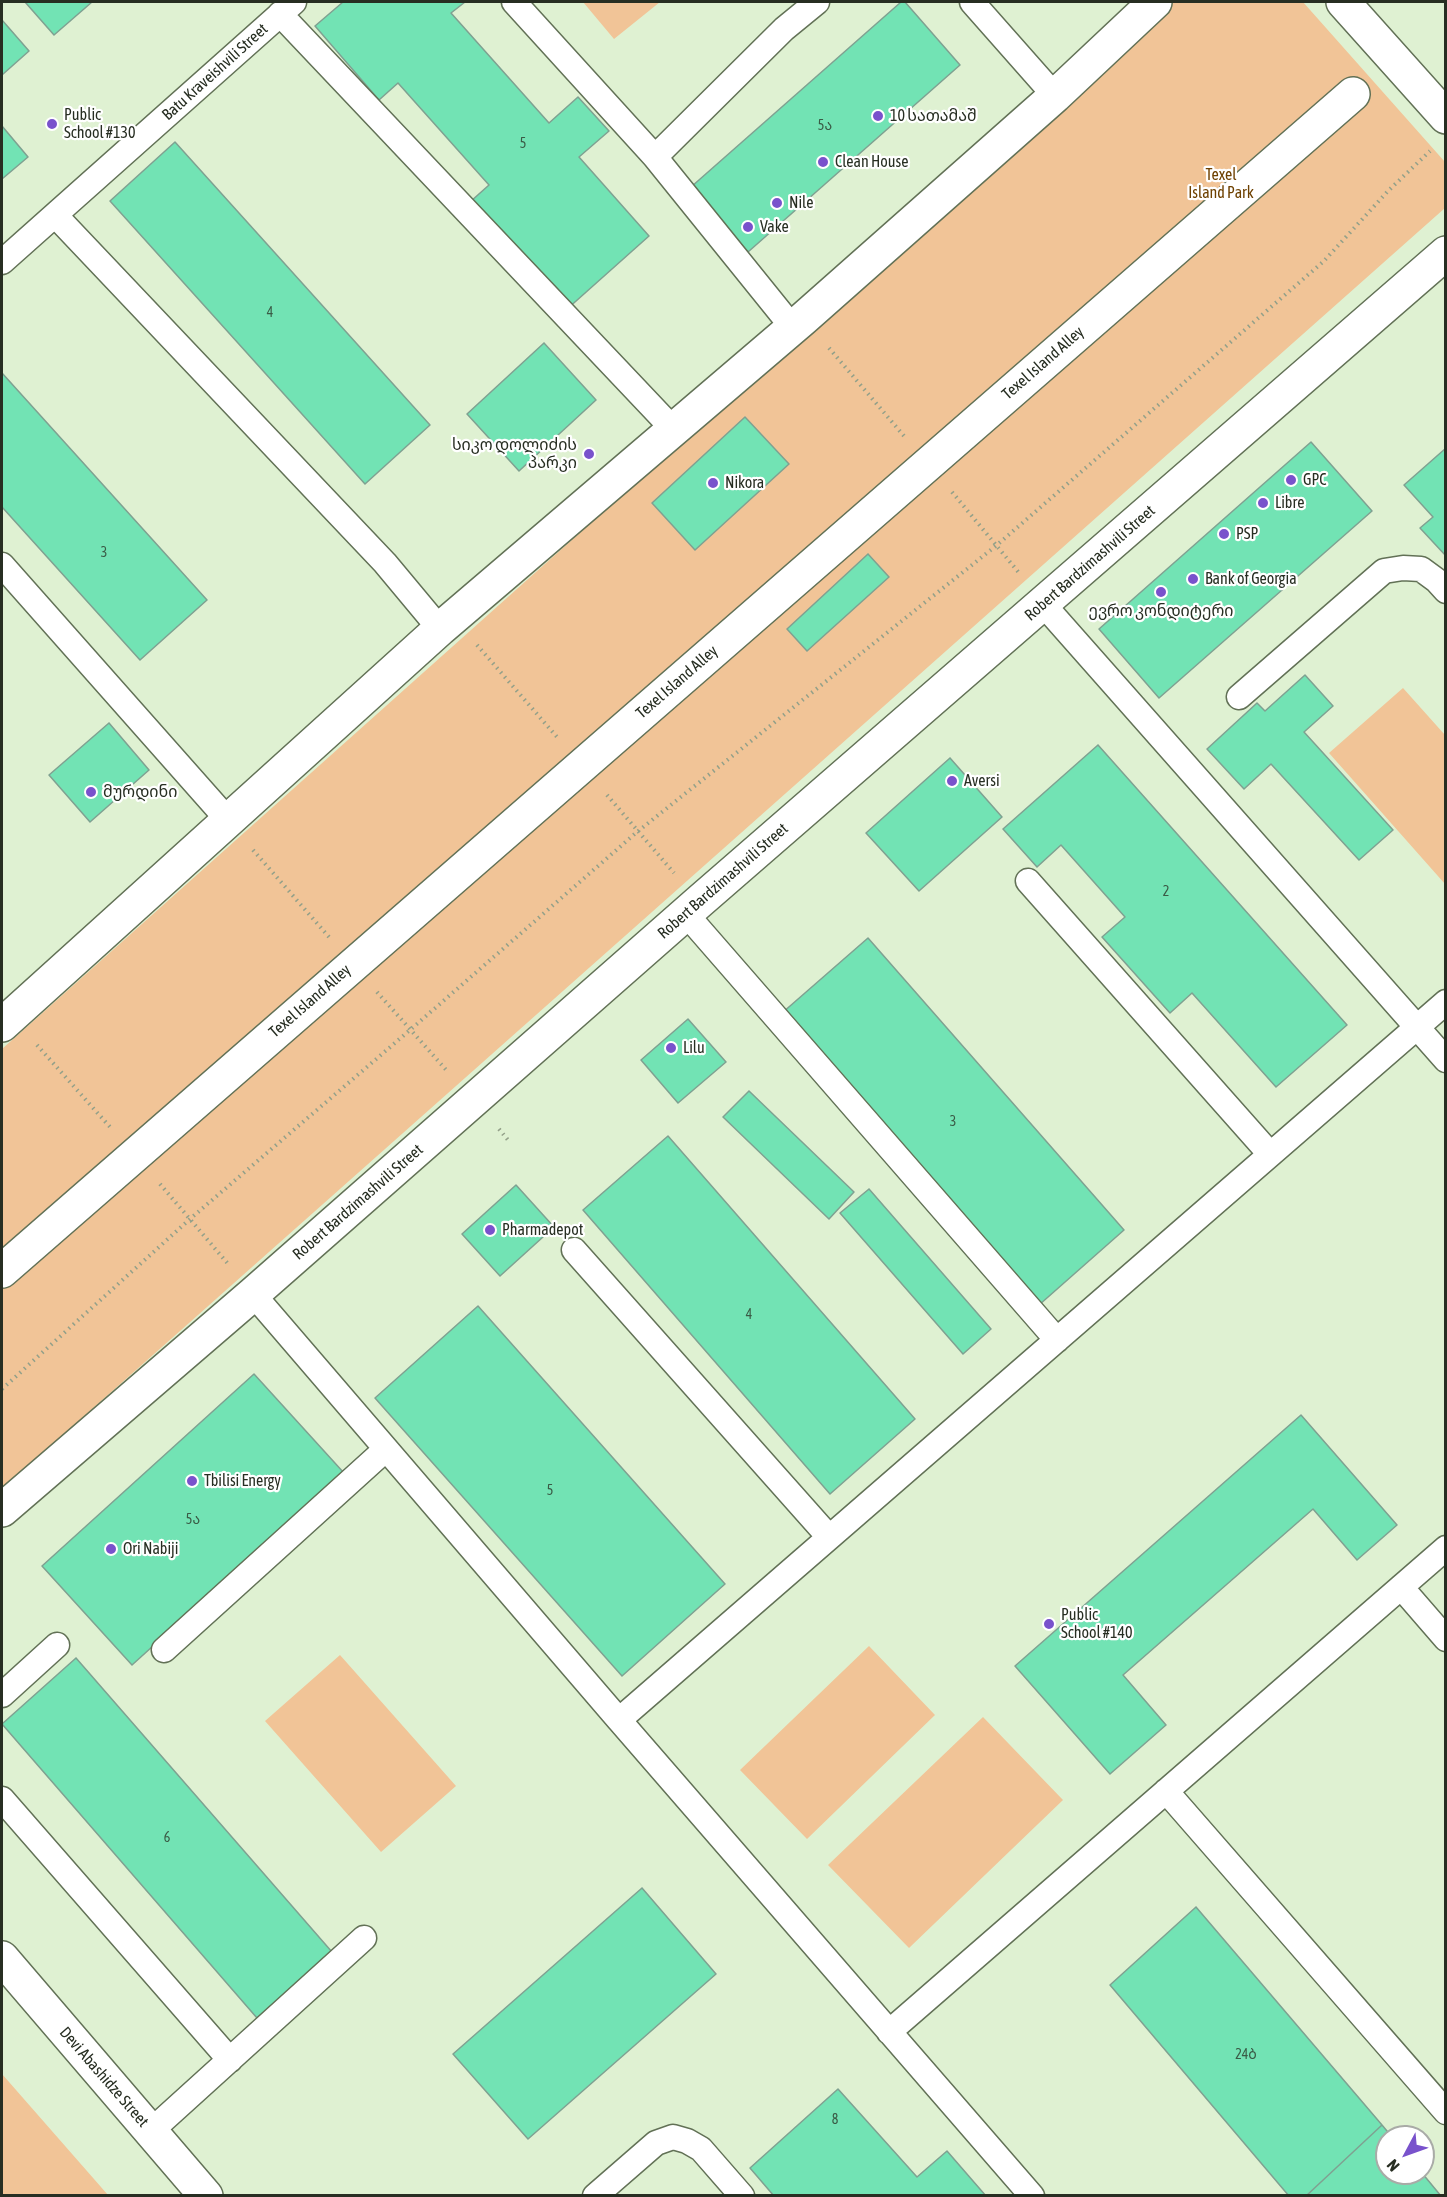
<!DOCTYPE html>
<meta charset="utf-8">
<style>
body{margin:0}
#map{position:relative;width:1447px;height:2197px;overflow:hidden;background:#dff1d2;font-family:"Asap Condensed",sans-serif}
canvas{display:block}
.frame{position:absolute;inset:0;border:3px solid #272e22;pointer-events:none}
.north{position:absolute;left:1375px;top:2125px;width:60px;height:60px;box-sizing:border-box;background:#fff;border:2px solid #a9aba7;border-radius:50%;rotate:229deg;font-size:16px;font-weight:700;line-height:24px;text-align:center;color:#272e22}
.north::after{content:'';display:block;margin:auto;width:21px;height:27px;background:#7952cc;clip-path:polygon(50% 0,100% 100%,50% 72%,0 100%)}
</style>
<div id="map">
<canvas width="1447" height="2197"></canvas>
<div class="frame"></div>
<div class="north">N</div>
</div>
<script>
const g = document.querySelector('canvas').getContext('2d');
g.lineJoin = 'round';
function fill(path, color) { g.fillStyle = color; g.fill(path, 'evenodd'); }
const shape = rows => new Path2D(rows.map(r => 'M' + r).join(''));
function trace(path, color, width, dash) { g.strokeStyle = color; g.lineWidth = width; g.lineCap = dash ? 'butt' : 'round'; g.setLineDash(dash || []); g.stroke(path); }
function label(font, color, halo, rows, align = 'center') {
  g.font = font + ' "Asap Condensed","Noto Sans Georgian",sans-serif'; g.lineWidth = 4.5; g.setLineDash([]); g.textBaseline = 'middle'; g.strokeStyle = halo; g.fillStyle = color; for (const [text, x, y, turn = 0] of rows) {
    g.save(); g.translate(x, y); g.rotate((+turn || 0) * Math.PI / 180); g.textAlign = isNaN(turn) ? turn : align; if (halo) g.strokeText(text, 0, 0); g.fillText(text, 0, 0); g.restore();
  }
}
fill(shape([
 [583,2,660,2,614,39],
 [1174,2,1303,2,1445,162,1445,208,2,1489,2,1049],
 [1403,688,1445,735,1445,884,1329,753],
 [869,1646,935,1715,807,1839,740,1770],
 [340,1655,456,1786,381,1852,265,1721],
 [983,1717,1063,1800,909,1948,828,1865],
 [2,2074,108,2195,2,2195]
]), '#f1c497');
const building = shape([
 [25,2,92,2,54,35,25,2],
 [343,2,465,2,451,13,549,123,578,97,609,131,579,157,649,236,566,310,470,202,489,185,398,83,379,100,315,26,343,2],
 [901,2,905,2,960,65,748,252,691,187,901,2],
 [2,20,29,51,2,75,2,20],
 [2,126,28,157,2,179,2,126],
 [175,142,430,425,365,484,110,201,175,142],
 [544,343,596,400,519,471,467,414,544,343],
 [2,373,207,600,140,660,2,507,2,373],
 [745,417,789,464,695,550,652,503,745,417],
 [1311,442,1372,511,1159,698,1099,629,1311,442],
 [1446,448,1446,556,1420,528,1433,517,1404,485,1446,448],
 [868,554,889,577,807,651,787,629,868,554],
 [1305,675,1333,706,1304,732,1393,830,1359,860,1271,764,1244,789,1207,749,1257,703,1265,711,1305,675],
 [109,723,149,770,90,822,49,775,109,723],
 [1098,745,1347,1025,1276,1087,1192,993,1170,1013,1102,937,1125,917,1061,845,1037,867,1003,829,1098,745],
 [950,758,1002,817,919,891,866,833,950,758],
 [868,938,1124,1230,1039,1305,782,1013,868,938],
 [688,1019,726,1062,678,1103,641,1060,688,1019],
 [749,1091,854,1192,829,1219,723,1117,749,1091],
 [668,1136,915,1419,830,1494,583,1210,668,1136],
 [516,1185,554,1227,500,1276,462,1234,516,1185],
 [869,1189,991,1329,963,1354,840,1213,869,1189],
 [478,1306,725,1584,622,1676,375,1398,478,1306],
 [254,1374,344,1473,132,1665,42,1566,254,1374],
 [1301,1415,1397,1525,1357,1560,1313,1509,1123,1675,1166,1725,1110,1774,1015,1666,1301,1415],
 [76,1658,332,1952,257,2018,2,1724,76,1658],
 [642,1888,716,1974,528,2139,453,2054,642,1888],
 [1196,1907,1382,2125,1306,2196,1289,2196,1110,1985,1196,1907],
 [838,2089,917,2177,947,2151,986,2196,774,2196,750,2168,838,2089],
 [1382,2125,1392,2137,1387,2137,1387,2173,1422,2173,1441,2196,1306,2196,1382,2125]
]);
fill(building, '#72e3b4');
trace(building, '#7fa191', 1.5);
const lane = shape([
 [514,2,655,157,793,328],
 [972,2,1055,96],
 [280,14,673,429],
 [655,157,784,29,817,2],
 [55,215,385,563,440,629],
 [2,262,294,2],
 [2,565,227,819],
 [1043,604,1446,1060],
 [1239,697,1384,571,1403,568,1421,569,1436,580,1446,591],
 [1028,881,1270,1154],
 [686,914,1057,1340],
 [574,1250,829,1537],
 [253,1294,619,1720],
 [1401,1587,1446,1639],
 [164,1650,386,1449],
 [2,1695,57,1645],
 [1166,1791,1446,2112],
 [2,1799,230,2060],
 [889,2032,1446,1548],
 [151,2131,364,1938],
 [595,2196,656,2143,673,2137,687,2141,701,2149,742,2196],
 [1032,2196,619,1720,1446,1002]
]);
const street = shape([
 [2,1271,1353,94]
]);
const secondary = shape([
 [1343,2,1446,117],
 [2,1025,440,629,803,319,1055,96,1155,2],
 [2,1510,253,1294,700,901,1446,253],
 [2,1958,206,2196]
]);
trace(lane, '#627156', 27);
trace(street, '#627156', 36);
trace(secondary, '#627156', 36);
trace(shape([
 [829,348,904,436],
 [952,492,1020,574],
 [477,645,557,737],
 [607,795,674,873],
 [253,850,329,937],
 [377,992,448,1072],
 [37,1045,110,1127],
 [499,1129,508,1140],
 [160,1184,229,1265],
 [2,1389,190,1219,410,1030,637,832,997,545,1324,261,1388,191,1430,151]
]), '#93a089', 4, [1.5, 4.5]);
trace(lane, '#fff', 24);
trace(street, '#fff', 33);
trace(secondary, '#fff', 33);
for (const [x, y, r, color] of [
 [878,116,6,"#7952cc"],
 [52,124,6,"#7952cc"],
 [823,162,6,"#7952cc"],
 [777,203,6,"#7952cc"],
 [748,227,6,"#7952cc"],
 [589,454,6,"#7952cc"],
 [1291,480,6,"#7952cc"],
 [713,483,6,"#7952cc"],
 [1263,503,6,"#7952cc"],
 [1224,534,6,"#7952cc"],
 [1193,579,6,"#7952cc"],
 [1161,592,6,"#7952cc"],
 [952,781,6,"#7952cc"],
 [91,792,6,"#7952cc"],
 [671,1048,6,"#7952cc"],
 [490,1230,6,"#7952cc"],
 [192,1481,6,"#7952cc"],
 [111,1549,6,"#7952cc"],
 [1049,1624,6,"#7952cc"]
]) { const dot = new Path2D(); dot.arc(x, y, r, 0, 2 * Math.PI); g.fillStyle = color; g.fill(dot); trace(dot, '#fff', 2); }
label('14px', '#3a5b46', null, [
 ["5ა",825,126],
 ["5",523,144],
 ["4",270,313],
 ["3",104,553],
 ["2",1166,892],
 ["3",953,1122],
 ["4",749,1315],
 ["5",550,1491],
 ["5ა",193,1520],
 ["6",167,1838],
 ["24ბ",1246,2055],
 ["8",835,2120]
]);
label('16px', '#272e22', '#fff', [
 ["Batu Kraveishvili Street",215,72,-42],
 ["Texel Island Alley",1043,363,-41],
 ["Robert Bardzimashvili Street",1090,563,-41],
 ["Texel Island Alley",677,682,-41],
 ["Robert Bardzimashvili Street",723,881,-41],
 ["Texel Island Alley",310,1001,-41],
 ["Robert Bardzimashvili Street",358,1202,-41],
 ["Devi Abashidze Street",104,2077,49]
]);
label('16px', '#272e22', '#fff', [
 ["Public",64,115],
 ["School #130",64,133],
 ["10 სათამაშ",890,116],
 ["Clean House",835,162],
 ["Nile",789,203],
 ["Vake",760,227],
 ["სიკო დოლიძის",577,445,"right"],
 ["პარკი",577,463,"right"],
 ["GPC",1303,480],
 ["Nikora",725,483],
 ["Libre",1275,503],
 ["PSP",1236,534],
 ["Bank of Georgia",1205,579],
 ["ევრო კონდიტერი",1161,611,"center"],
 ["Aversi",964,781],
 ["მურდინი",103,792],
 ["Lilu",683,1048],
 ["Pharmadepot",502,1230],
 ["Tbilisi Energy",204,1481],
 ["Ori Nabiji",123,1549],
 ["Public",1061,1615],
 ["School #140",1061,1633]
], 'left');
label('16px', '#6e4101', '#fff', [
 ["Texel",1221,175],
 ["Island Park",1221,193]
]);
</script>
